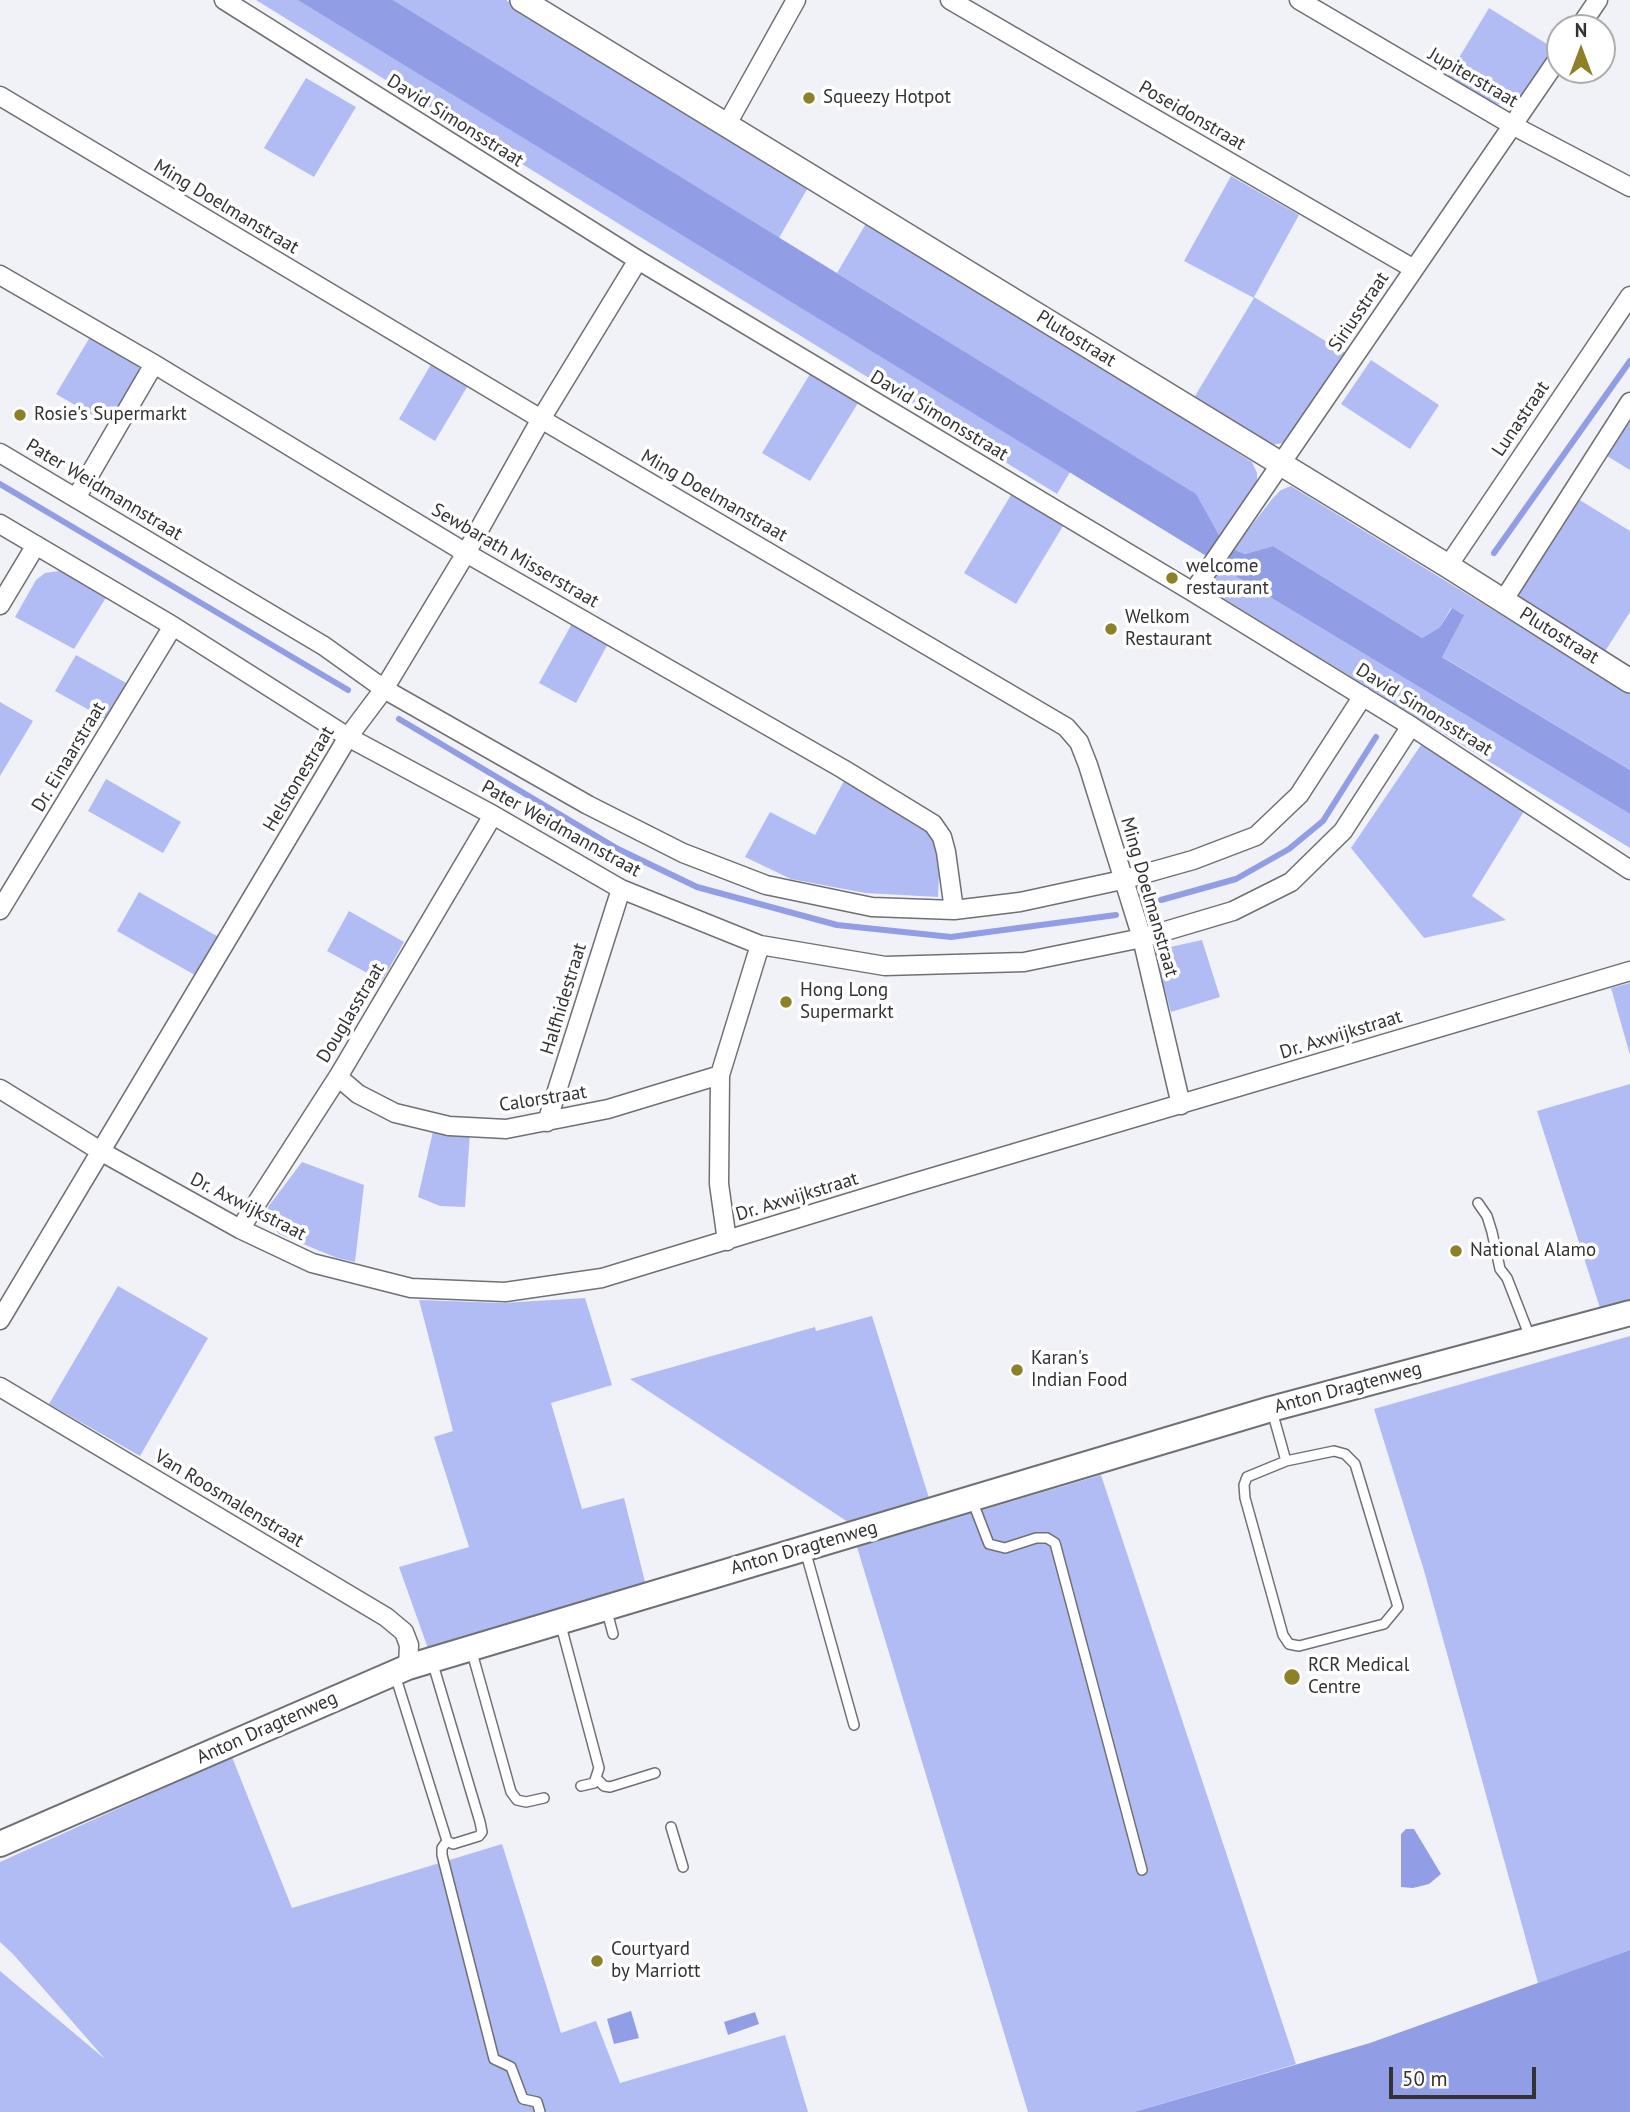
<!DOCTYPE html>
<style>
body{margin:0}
#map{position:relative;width:1630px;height:2112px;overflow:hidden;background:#f1f2f7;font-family:"PT Sans",sans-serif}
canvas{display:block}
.north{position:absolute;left:1546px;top:14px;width:70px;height:70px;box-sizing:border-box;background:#fff;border:2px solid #adadae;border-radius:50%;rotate:0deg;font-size:19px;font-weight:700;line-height:28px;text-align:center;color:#333335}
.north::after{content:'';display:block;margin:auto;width:24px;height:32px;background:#8e8027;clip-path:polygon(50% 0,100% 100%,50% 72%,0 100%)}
.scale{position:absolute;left:1389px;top:2067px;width:147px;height:32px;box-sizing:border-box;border:4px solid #333335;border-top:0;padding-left:9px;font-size:21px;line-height:24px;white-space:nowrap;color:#333335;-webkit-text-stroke:5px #fff;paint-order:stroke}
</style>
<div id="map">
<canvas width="1630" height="2112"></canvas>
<div class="north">N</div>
<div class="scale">50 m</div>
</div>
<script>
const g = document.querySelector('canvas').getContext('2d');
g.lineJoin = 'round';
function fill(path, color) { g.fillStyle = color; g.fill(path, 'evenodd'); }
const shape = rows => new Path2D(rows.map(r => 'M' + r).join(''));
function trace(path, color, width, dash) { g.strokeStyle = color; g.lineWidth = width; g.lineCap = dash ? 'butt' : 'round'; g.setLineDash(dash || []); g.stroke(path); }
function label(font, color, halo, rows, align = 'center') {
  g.font = font + ' "PT Sans",sans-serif'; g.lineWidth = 7; g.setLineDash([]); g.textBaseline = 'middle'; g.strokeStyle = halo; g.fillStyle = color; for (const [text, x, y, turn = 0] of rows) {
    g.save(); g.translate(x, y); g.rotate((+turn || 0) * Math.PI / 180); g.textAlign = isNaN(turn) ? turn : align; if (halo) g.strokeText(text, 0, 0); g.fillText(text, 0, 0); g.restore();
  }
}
fill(shape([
 [256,0,299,0,1070,472,1057,494],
 [393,0,506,0,810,184,779,238],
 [1489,8,1555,49,1522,99,1509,105,1496,104,1448,76],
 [306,78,356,107,314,177,264,148],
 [1231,176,1299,215,1254,297,1345,353,1290,436,1283,443,1272,445,1192,401,1254,298,1184,261],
 [868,220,1252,462,1257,473,1257,483,1220,537,1195,494,837,273],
 [90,337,137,363,139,369,138,376,108,424,56,394],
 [1371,360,1439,405,1410,449,1341,404],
 [433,361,470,382,435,441,399,419],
 [810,374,858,403,810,481,762,453],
 [1630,416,1630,470,1607,456],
 [1291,486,1630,694,1630,770,1441,656,1463,614,1451,608,1440,627,1422,638,1273,546,1245,554,1233,549,1273,498,1281,490],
 [1011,495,1063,526,1016,604,964,573],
 [1578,499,1630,531,1630,612,1604,653,1515,598],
 [1220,567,1630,814,1630,848,1208,589],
 [59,571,71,575,107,596,74,649,15,617,36,580,45,573],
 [574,620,610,640,576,703,539,683],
 [76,655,128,684,107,720,55,691],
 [0,702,33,721,0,776],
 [1421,745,1526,808,1472,896,1506,920,1424,938,1351,848],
 [106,779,181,822,163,853,88,811],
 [845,779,927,827,940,855,938,897,865,893,791,879,745,857,770,812,815,835],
 [139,892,224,940,202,979,117,931],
 [349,911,404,942,382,981,327,951],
 [1202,940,1220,997,1171,1012,1155,955,1161,949],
 [1630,983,1630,1055,1611,988],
 [1630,1084,1630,1300,1600,1308,1537,1111],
 [434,1127,470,1132,465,1207,440,1206,418,1197],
 [302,1162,364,1185,355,1262,337,1258,279,1234,269,1221,268,1207],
 [118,1286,208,1338,140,1456,49,1404],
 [585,1298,612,1385,551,1403,582,1509,624,1498,645,1582,430,1654,399,1567,469,1547,434,1437,453,1431,419,1300,502,1303],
 [872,1316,929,1498,848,1522,630,1379,815,1327,816,1331],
 [1630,1336,1630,1950,1538,1983,1425,1574,1374,1409],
 [1101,1475,1296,2064,1134,2112,1028,2112,857,1547],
 [232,1757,292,1908,502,1844,561,2033,596,2021,620,2083,785,2035,808,2112,0,2112,0,1971,105,2059,13,1954,0,1942,0,1862]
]), '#b1bcf5');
fill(shape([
 [298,0,393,0,1196,494,1220,537,1208,557],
 [1273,546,1422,638,1440,627,1452,608,1464,615,1442,657,1630,770,1630,814,1220,567,1233,549,1245,554],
 [1406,1829,1414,1829,1441,1874,1429,1884,1413,1888,1401,1887,1401,1834],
 [1630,1950,1630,2112,1134,2112,1370,2043],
 [631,2011,639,2038,614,2044,607,2019],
 [755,2012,759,2024,728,2035,724,2022]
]), '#919de4');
trace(shape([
 [0,484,348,690],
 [1494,553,1630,361],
 [399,719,618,849,697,887,837,925,951,937,1116,915],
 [1161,900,1236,879,1289,849,1323,821,1376,737]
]), '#919de4', 6);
const service = shape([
 [1478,1203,1487,1216,1492,1232,1500,1269,1507,1278,1530,1337],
 [1272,1411,1286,1461],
 [1334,1451,1345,1454,1355,1464,1398,1607,1384,1624,1299,1646,1289,1644,1283,1635,1245,1498,1244,1485,1247,1477,1286,1461,1334,1451],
 [972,1500,989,1544,1005,1548,1036,1538,1047,1538,1055,1543,1142,1870],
 [805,1550,854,1725],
 [606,1608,613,1634],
 [560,1622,599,1768,594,1783,581,1786],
 [471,1649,511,1792,517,1800,526,1802,544,1798],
 [395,1675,447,1841,453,1844,479,1836,482,1832,480,1822,432,1661],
 [596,1778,604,1786,610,1787,655,1773],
 [671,1827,683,1867],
 [447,1841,442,1848,442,1855,494,2059,511,2067,523,2099,537,2102,540,2112]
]);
const minor = shape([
 [224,0,638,260,1193,592,1411,726,1630,870],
 [950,0,1414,269],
 [1299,0,1512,125,1630,187],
 [1579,28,1598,0],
 [0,96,541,419,1066,727,1079,742,1088,765,1142,938,1181,1105],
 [727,124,796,0],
 [0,275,154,364,466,553,843,769,933,824,942,837,946,852,954,910],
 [0,453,324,646,384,689,588,805,683,853,766,885,872,907,954,910,1020,902,1122,880,1193,860,1256,836,1299,795,1363,696],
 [76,498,154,364],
 [0,524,173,626,348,737,493,815,621,889,760,945,885,966,1024,962,1142,938,1233,911,1291,882,1343,831,1411,726],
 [1448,566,1630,296],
 [1193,592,1560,56],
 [1503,601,1630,402],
 [0,605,36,545],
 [0,910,173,626],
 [338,1077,358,1094,395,1113,449,1126,506,1129,608,1109,720,1075],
 [0,1089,102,1152,240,1229,312,1263,411,1288,505,1292,602,1278,910,1184,1630,971],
 [547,1122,621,889],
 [240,1229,338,1077,493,815],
 [727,1241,719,1184,720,1075,760,945],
 [0,1320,348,737,384,689,466,553,541,419,638,260],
 [0,1387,386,1617,404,1632,409,1645,408,1667]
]);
const tertiary = shape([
 [522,0,1448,566,1630,681]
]);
const secondary = shape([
 [0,1844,408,1667,1271,1409,1630,1313]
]);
trace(service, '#6f7074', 12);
trace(minor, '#6f7074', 21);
trace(tertiary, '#6f7074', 26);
trace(secondary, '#6f7074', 28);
trace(service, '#fff', 9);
trace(minor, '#fff', 18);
trace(tertiary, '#fff', 23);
trace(secondary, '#fff', 24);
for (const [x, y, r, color] of [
 [809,98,7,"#8e8027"],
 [20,415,7,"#8e8027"],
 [1172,578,7,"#8e8027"],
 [1111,629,7,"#8e8027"],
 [786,1002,7,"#8e8027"],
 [1456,1251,7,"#8e8027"],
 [1017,1370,7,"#8e8027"],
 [1292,1677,9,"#8e8027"],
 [597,1961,7,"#8e8027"]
]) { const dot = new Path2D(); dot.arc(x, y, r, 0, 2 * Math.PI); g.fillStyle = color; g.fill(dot); trace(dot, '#fff', 2.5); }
label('19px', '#333335', '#fff', [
 ["Jupiterstraat",1473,78,30],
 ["Poseidonstraat",1192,116,30],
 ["David Simonsstraat",455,121,32],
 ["Ming Doelmanstraat",226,207,31],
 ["Siriusstraat",1359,312,-56],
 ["Plutostraat",1076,339,32],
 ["David Simonsstraat",939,416,31],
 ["Lunastraat",1521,419,-56],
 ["Pater Weidmannstraat",104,490,31],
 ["Ming Doelmanstraat",714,496,30],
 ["Sewbarath Misserstraat",515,556,30],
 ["Plutostraat",1559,636,32],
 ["David Simonsstraat",1424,710,32],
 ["Dr. Einaarstraat",69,757,-59],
 ["Helstonestraat",299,779,-59],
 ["Pater Weidmannstraat",561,829,29],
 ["Ming Doelmanstraat",1149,897,74],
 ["Halfhidestraat",564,999,-73],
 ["Douglasstraat",351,1013,-59],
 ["Dr. Axwijkstraat",1341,1035,-17],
 ["Calorstraat",543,1099,-9],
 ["Dr. Axwijkstraat",797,1197,-17],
 ["Dr. Axwijkstraat",248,1207,27],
 ["Anton Dragtenweg",1348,1388,-15],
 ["Van Roosmalenstraat",229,1499,31],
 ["Anton Dragtenweg",804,1548,-16],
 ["Anton Dragtenweg",267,1728,-24]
]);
label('19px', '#333335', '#fff', [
 ["Squeezy Hotpot",823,98],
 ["Rosie's Supermarkt",34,415],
 ["welcome",1186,567],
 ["restaurant",1186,589],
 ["Welkom",1125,618],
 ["Restaurant",1125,640],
 ["Hong Long",800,991],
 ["Supermarkt",800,1013],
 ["National Alamo",1470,1251],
 ["Karan's",1031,1359],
 ["Indian Food",1031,1381],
 ["RCR Medical",1308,1666],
 ["Centre",1308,1688],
 ["Courtyard",611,1950],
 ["by Marriott",611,1972]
], 'left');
</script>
